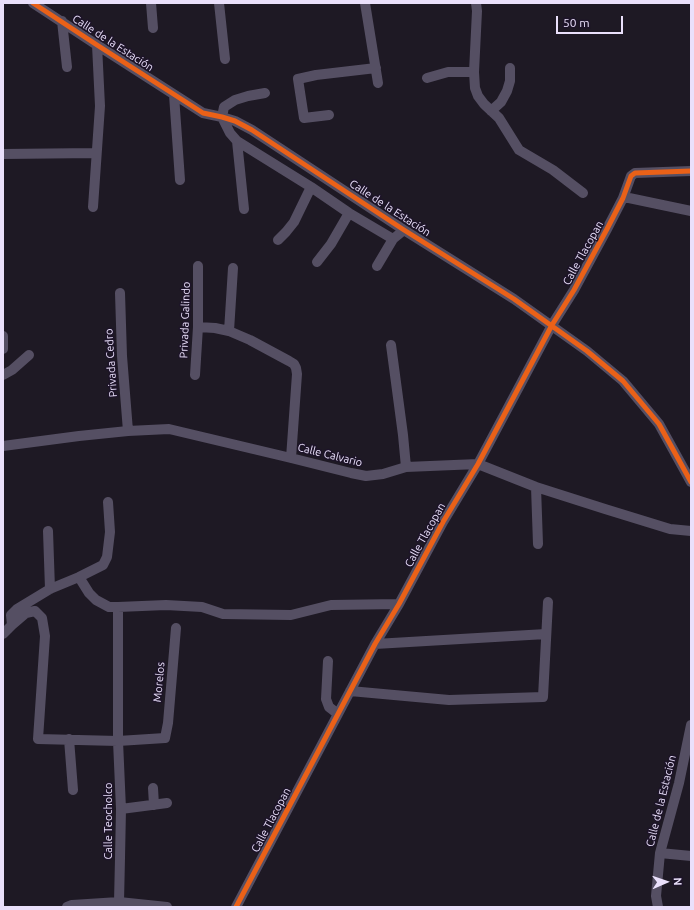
<!DOCTYPE html>
<meta charset="utf-8">
<style>
body{margin:0}
#map{position:relative;width:694px;height:910px;overflow:hidden;background:#1e1924;font-family:Ubuntu,sans-serif}
canvas{display:block}
.frame{position:absolute;inset:0;border:4px solid #eae0fb;pointer-events:none}
.north{position:absolute;left:646px;top:862px;width:40px;height:40px;-webkit-text-stroke:3px #1d1429;paint-order:stroke;rotate:88deg;font-size:11px;font-weight:700;line-height:16px;text-align:center;color:#eae0fb}
.north::after{content:'';display:block;margin:auto;width:14px;height:18px;background:#eae0fb;clip-path:polygon(50% 0,100% 100%,50% 72%,0 100%)}
.scale{position:absolute;left:556px;top:16px;width:67px;height:18px;box-sizing:border-box;border:2px solid #eae0fb;border-top:0;padding-left:5px;font-size:12px;line-height:14px;white-space:nowrap;color:#eae0fb;-webkit-text-stroke:3px #1d1429;paint-order:stroke}
</style>
<div id="map">
<canvas width="694" height="910"></canvas>
<div class="frame"></div>
<div class="north">N</div>
<div class="scale">50 m</div>
</div>
<script>
const g = document.querySelector('canvas').getContext('2d');
g.lineJoin = 'round';
const shape = rows => new Path2D(rows.map(r => 'M' + r).join(''));
function trace(path, color, width, dash) { g.strokeStyle = color; g.lineWidth = width; g.lineCap = dash ? 'butt' : 'round'; g.setLineDash(dash || []); g.stroke(path); }
function label(font, color, halo, rows, align = 'center') {
  g.font = font + ' Ubuntu,sans-serif'; g.lineWidth = 3; g.setLineDash([]); g.textBaseline = 'middle'; g.strokeStyle = halo; g.fillStyle = color; for (const [text, x, y, turn = 0] of rows) {
    g.save(); g.translate(x, y); g.rotate((+turn || 0) * Math.PI / 180); g.textAlign = isNaN(turn) ? turn : align; if (halo) g.strokeText(text, 0, 0); g.fillText(text, 0, 0); g.restore();
  }
}
trace(shape([
 [33,3,97,45,203,113,222,117,235,121,252,130,404,230,514,299,587,351,623,381,659,424,691,482],
 [151,3,153,28],
 [219,3,225,59],
 [365,3,378,83],
 [476,3,477,11,474,72,475,88,478,96,484,104,499,118,519,150,553,170,583,193],
 [62,21,67,67],
 [427,78,448,72,474,72],
 [265,93,248,96,235,100,224,107,222,117,230,133,237,141,311,187,349,213,393,239,404,230],
 [174,95,180,180],
 [491,111,501,102,507,91,510,81,510,68],
 [329,115,304,118,298,79,316,75,376,68],
 [237,141,244,209],
 [3,154,96,153],
 [623,198,629,198,691,211],
 [93,207,100,106,97,45],
 [278,240,286,232,294,222,311,187],
 [317,262,331,244,349,213],
 [377,266,393,239],
 [120,293,122,356,128,431],
 [198,327,215,328,229,331,250,340,289,361,294,364,296,368,297,374,291,458],
 [229,331,233,268],
 [3,336,3,349],
 [391,345,403,435,406,467],
 [3,375,12,370,29,355],
 [195,375,198,327,198,266],
 [3,446,79,436,128,431,169,429,291,458,351,473,366,476,383,474,406,467,478,464,536,487,605,509,670,529,691,531],
 [536,487,538,544],
 [48,531,50,589],
 [79,577,89,593,96,600,109,607,118,607,166,605,202,607,223,614,291,615,331,605,399,604],
 [118,607,118,741,121,809,120,858,119,902],
 [12,625,26,613,35,611,42,618,45,636,38,739,118,741,165,738,168,723,176,628],
 [3,634,12,625,11,615,17,609,50,589,79,577,103,565,107,557,110,532,108,502],
 [375,644,546,634],
 [328,661,326,699,329,707,338,714],
 [350,691,449,700,543,697,548,602],
 [69,739,73,790],
 [153,788,154,805],
 [121,809,167,803],
 [660,853,691,856],
 [67,907,72,905,119,902,167,907],
 [236,907,375,644,399,604,443,522,478,464,552,325,574,290,607,229,623,198,631,176,635,173,691,171],
 [658,907,656,896,660,853,679,783,691,725]
]), '#554f63', 10);
trace(shape([
 [33,3,97,45,203,113,222,117,235,121,252,130,404,230,514,299,587,351,623,381,659,424,691,482],
 [236,907,375,644,399,604,443,522,478,464,552,325,574,290,607,229,623,198,631,176,635,173,691,171]
]), '#ea6118', 5);
label('11px', '#eae0fb', '#1d1429', [
 ["Calle de la Estación",113,43,33],
 ["Calle de la Estación",390,208,33],
 ["Calle Tlacopan",583,253,-61],
 ["Privada Galindo",185,320,-88],
 ["Privada Cedro",111,363,-94],
 ["Calle Calvario",330,455,14],
 ["Calle Tlacopan",425,535,-61],
 ["Morelos",159,682,-85],
 ["Calle de la Estación",661,801,-76],
 ["Calle Tlacopan",271,820,-62],
 ["Calle Teocholco",108,821,-90]
]);
</script>
